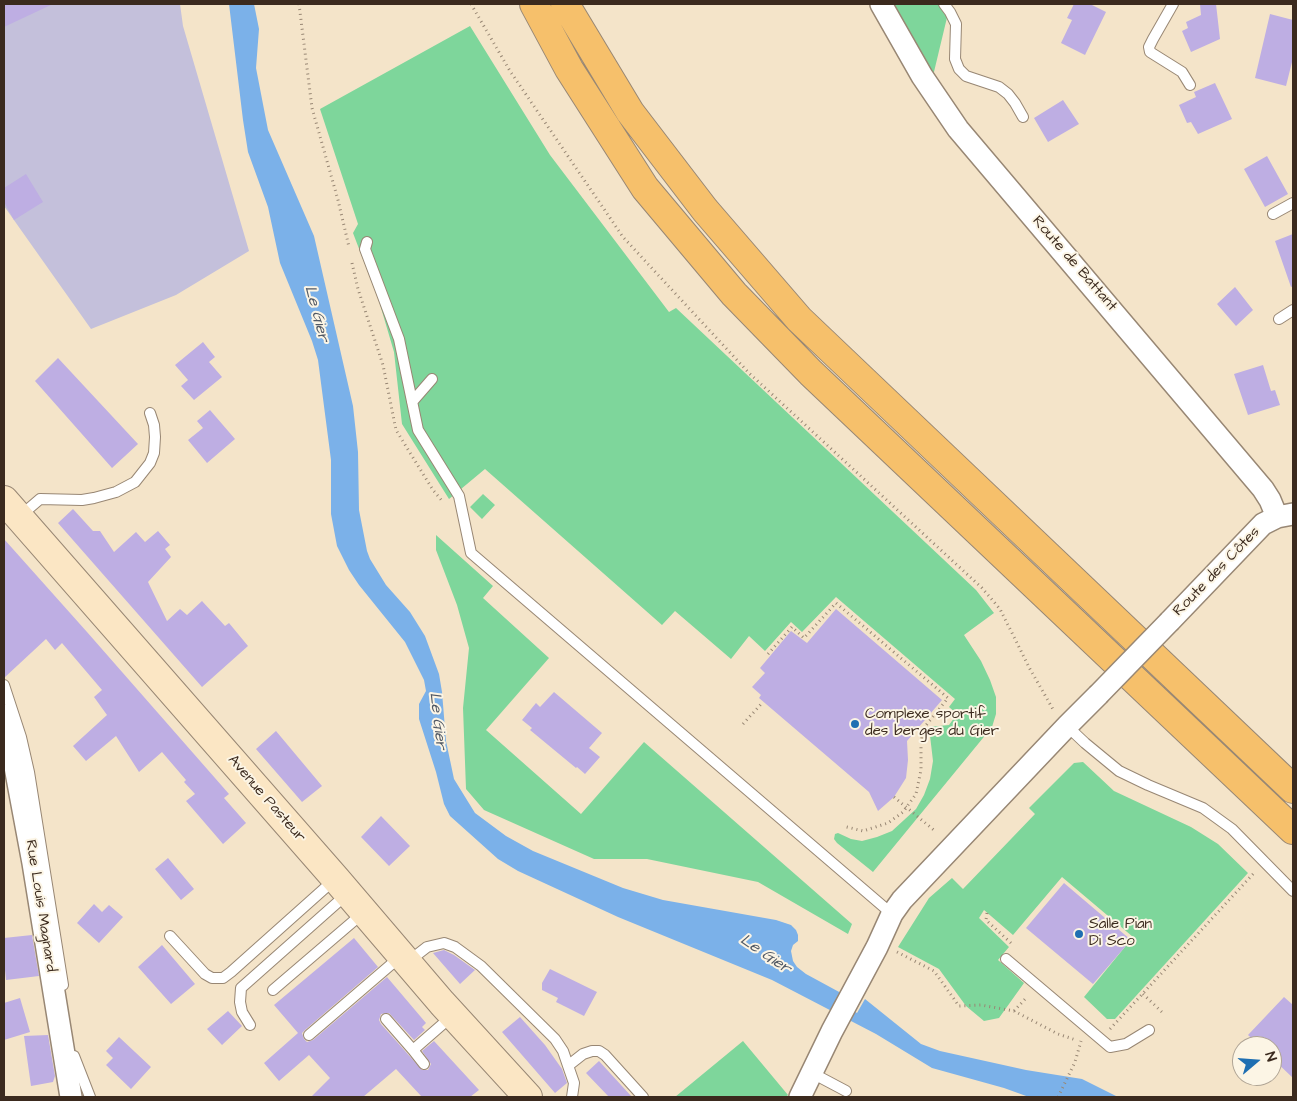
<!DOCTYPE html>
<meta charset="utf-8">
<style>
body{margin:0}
#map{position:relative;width:1297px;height:1101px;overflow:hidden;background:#f4e4c9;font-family:"Architects Daughter",sans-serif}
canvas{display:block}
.frame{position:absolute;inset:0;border:5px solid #3b2a1e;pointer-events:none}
.north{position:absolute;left:1232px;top:1036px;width:50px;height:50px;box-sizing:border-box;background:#fcf5e5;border:1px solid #afa495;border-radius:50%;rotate:72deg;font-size:14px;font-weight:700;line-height:20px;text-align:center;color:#3b2a1e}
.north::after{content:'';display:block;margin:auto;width:18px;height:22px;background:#1f6fb2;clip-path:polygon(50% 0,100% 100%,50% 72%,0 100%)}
</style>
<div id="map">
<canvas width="1297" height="1101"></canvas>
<div class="frame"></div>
<div class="north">N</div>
</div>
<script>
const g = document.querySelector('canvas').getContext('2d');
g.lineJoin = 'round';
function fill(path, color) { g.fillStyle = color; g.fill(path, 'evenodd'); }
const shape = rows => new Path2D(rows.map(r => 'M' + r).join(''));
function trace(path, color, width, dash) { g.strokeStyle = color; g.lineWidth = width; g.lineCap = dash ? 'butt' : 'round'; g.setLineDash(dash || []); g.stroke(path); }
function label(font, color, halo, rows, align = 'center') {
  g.font = font + ' "Architects Daughter",sans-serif'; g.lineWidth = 4; g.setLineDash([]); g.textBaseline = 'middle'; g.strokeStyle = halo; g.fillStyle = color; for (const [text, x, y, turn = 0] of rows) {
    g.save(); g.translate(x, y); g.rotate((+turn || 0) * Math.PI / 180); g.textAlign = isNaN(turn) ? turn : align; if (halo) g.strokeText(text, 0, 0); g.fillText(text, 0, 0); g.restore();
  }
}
fill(shape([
 [4,4,180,4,183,26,249,251,176,295,91,329,4,206]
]), '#c4c0db');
fill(shape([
 [891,4,950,5,933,76],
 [470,26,550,155,669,312,676,308,976,590,994,613,964,635,981,661,990,680,996,697,996,714,992,727,873,872,837,843,834,839,835,834,838,833,851,839,862,841,877,837,892,831,916,809,924,795,930,779,933,761,929,727,949,725,957,714,949,707,955,699,836,597,802,632,791,622,765,651,749,636,731,659,675,611,662,625,485,469,449,499,402,424,394,352,379,301,353,233,358,224,320,109],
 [483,494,495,505,482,519,470,507],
 [436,535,493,586,483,598,549,658,486,730,581,814,644,742,852,924,848,934,758,882,647,859,594,859,484,810,466,789,463,708,469,648,457,605,436,550],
 [1083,762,1114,791,1191,827,1218,844,1248,873,1115,1019,1107,1019,1084,997,1133,937,1062,877,1013,935,984,910,979,918,1009,947,998,960,1024,983,999,1018,984,1021,966,1006,939,969,898,947,929,898,952,878,963,889,1035,814,1029,808,1074,763],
 [743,1041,788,1095,786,1097,675,1097]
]), '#7ed69b');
fill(shape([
 [229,4,254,4,259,29,256,68,268,130,314,236,353,406,358,452,359,510,367,551,370,559,386,585,410,612,425,636,439,674,442,692,446,741,454,779,475,813,506,836,533,851,623,888,663,900,776,920,791,925,796,930,798,935,798,941,793,945,791,951,793,961,797,967,806,974,841,993,837,1000,857,1013,865,999,921,1044,940,1051,1026,1070,1082,1079,1118,1097,1029,1097,1004,1088,932,1068,876,1034,772,980,618,917,518,871,498,859,450,816,444,804,436,772,419,719,419,704,426,691,424,680,405,642,359,585,349,570,337,546,331,514,331,460,318,360,312,341,280,263,268,207,248,152,243,120]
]), '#7bb1e9');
fill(shape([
 [4,4,53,4,4,27],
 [1074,4,1090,4,1106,12,1085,55,1061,43,1072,20,1067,18],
 [1200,4,1216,4,1220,39,1191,52,1182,31,1188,28,1186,22,1201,15],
 [1270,14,1293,20,1293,58,1286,86,1255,78],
 [1215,83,1232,119,1198,134,1191,122,1187,123,1179,105,1196,97,1194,92],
 [1063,100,1079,124,1048,142,1034,118],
 [1267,156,1288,194,1265,207,1244,169],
 [26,174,43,202,14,220,4,202,4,188],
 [1293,234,1293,286,1291,287,1275,241],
 [1235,287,1253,310,1236,326,1217,304],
 [203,342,215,357,209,362,222,377,194,400,181,386,188,380,175,365],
 [58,358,138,444,112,468,35,381],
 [1263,365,1271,391,1275,390,1280,405,1248,415,1234,374],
 [210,410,235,439,207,463,188,440,203,428,197,421],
 [73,509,93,531,100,531,114,552,136,532,145,542,158,531,170,545,165,549,171,557,148,582,167,621,180,609,187,615,202,601,225,626,229,623,248,646,202,687,58,523],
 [4,539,87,632,229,794,224,798,246,823,223,844,186,801,195,794,184,782,186,780,162,752,139,772,116,736,86,761,73,746,107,715,94,697,102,690,62,643,55,650,46,639,4,678],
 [836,609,942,700,907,741,908,760,906,778,894,797,878,811,869,792,759,698,761,695,752,687,765,673,760,668,791,631,807,643],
 [554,692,602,733,589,748,600,757,585,774,577,767,576,768,530,730,532,728,522,720,536,703,540,707],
 [276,731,322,786,302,802,256,749],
 [381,816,410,846,389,866,361,837],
 [168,858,194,889,181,900,155,869],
 [1064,883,1131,940,1093,984,1026,928],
 [94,904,102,912,109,905,123,917,99,943,77,923],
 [32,935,39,976,6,980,4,960,4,938],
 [354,938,378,967,305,1030,302,1033,304,1039,307,1042,313,1040,387,977,426,1023,422,1027,425,1030,414,1040,389,1013,381,1014,379,1020,381,1024,422,1070,428,1070,431,1064,422,1051,434,1041,479,1090,470,1097,422,1097,396,1069,363,1097,311,1097,330,1078,309,1055,279,1081,264,1063,298,1033,274,1005],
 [162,945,195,984,171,1004,138,967],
 [444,950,454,955,475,970,460,984,433,953],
 [550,969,597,992,584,1016,556,1002,558,998,542,990,542,983],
 [1284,997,1293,1005,1293,1078,1272,1058,1272,1046,1260,1046,1248,1035],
 [20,998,30,1032,4,1040,4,1003],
 [228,1011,242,1026,222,1045,207,1029],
 [520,1017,545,1045,562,1069,567,1083,555,1093,502,1032],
 [48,1035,55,1076,53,1082,31,1086,24,1036],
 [119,1037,151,1067,131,1089,106,1065,113,1058,106,1051],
 [599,1061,632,1097,609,1097,586,1073]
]), '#beaee3');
const service = shape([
 [944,4,950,12,956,24,955,59,959,69,966,76,999,87,1008,94,1015,103,1023,117],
 [1173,4,1153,39,1149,47,1150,52,1182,72,1190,85],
 [1273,214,1293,203],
 [367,242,365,249,399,339,418,430,459,496,471,553,892,914],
 [1279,319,1293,310],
 [412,402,432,379],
 [19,517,40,499,82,500,94,498,116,492,135,482,150,463,154,453,155,437,154,425,150,413],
 [4,685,21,737,29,772,63,985],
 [1067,726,1085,743,1119,771,1148,785,1203,808,1232,829,1293,891],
 [170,936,205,974,212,978,223,978,231,972,334,880],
 [1006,959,1110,1047,1126,1044,1149,1030],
 [409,961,427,947,444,943,455,947,481,966,555,1039,563,1051,574,1083,572,1097],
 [273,990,363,913],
 [386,1019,413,1050,452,1016],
 [250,1025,242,1012,240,1002,241,988,347,894],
 [309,1035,401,956],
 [413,1050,424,1064],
 [74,1056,90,1097],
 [569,1065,583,1054,592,1051,599,1051,605,1055,643,1097],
 [812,1073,846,1091]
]);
const minor = shape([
 [881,4,922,76,958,129,1263,489,1270,500,1277,517],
 [1170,621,1263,524,1277,517,1293,514],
 [4,715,10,740,33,863,71,1097],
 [800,1097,832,1031,877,947,892,914,902,900,1067,726,1098,695]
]);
const secondary = shape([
 [4,500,336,879,442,1003,528,1097]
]);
const trunk = shape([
 [534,4,569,69,645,188,734,294,811,373,1293,830],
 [565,4,630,112,705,210,799,319,1293,789]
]);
trace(service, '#988774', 12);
trace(minor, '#988774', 24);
trace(secondary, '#988774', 30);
trace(trunk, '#988774', 30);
trace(shape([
 [299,4,312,108,338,200,349,247],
 [471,4,510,71,623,237,749,373,982,588,1000,609,1030,669,1054,711],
 [352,263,358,289,383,365,396,430,433,490,443,502],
 [768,654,792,627,804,638,836,603,948,698,923,729,921,745,921,770,916,794,903,812,888,823,863,831,843,826],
 [743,724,763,702],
 [987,913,986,920,1012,944],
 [897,952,934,971,959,1006,981,1005,1014,1011,1058,1034,1076,1040],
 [1143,994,1164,1014],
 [1014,1011,1027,997],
 [1110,1029,1254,873],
 [1058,1097,1075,1062,1081,1041]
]), '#988774', 3, [1, 4]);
trace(service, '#fff', 10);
trace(minor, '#fff', 21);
trace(secondary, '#fbe6c4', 28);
trace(trunk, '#f6c06b', 28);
const minorBridge = shape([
 [1098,695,1170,621]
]);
trace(minorBridge, '#988774', 24, []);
trace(shape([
 [894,797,935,831]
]), '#988774', 3, [1, 4]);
trace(minorBridge, '#fff', 21);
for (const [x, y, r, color] of [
 [855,724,5,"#1f6fb2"],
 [1079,934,5,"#1f6fb2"]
]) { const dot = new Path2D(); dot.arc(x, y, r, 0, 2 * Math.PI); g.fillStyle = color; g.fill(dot); trace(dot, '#fcf5e5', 2); }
label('15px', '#3b2a1e', '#fcf5e5', [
 ["Route de Battant",1074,264,49],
 ["Route des Côtes",1217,572,-46],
 ["Avenue Pasteur",266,799,49],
 ["Rue Louis Magnard",40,906,81]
]);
label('15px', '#3b2a1e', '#fcf5e5', [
 ["Complexe sportif",865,715],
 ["des berges du Gier",865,732],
 ["Salle Pian",1089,925],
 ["Di Sco",1089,942]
], 'left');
label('italic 16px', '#515965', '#fcf5e5', [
 ["Le Gier",316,314,75],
 ["Le Gier",437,721,83],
 ["Le Gier",765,955,34]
]);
</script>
